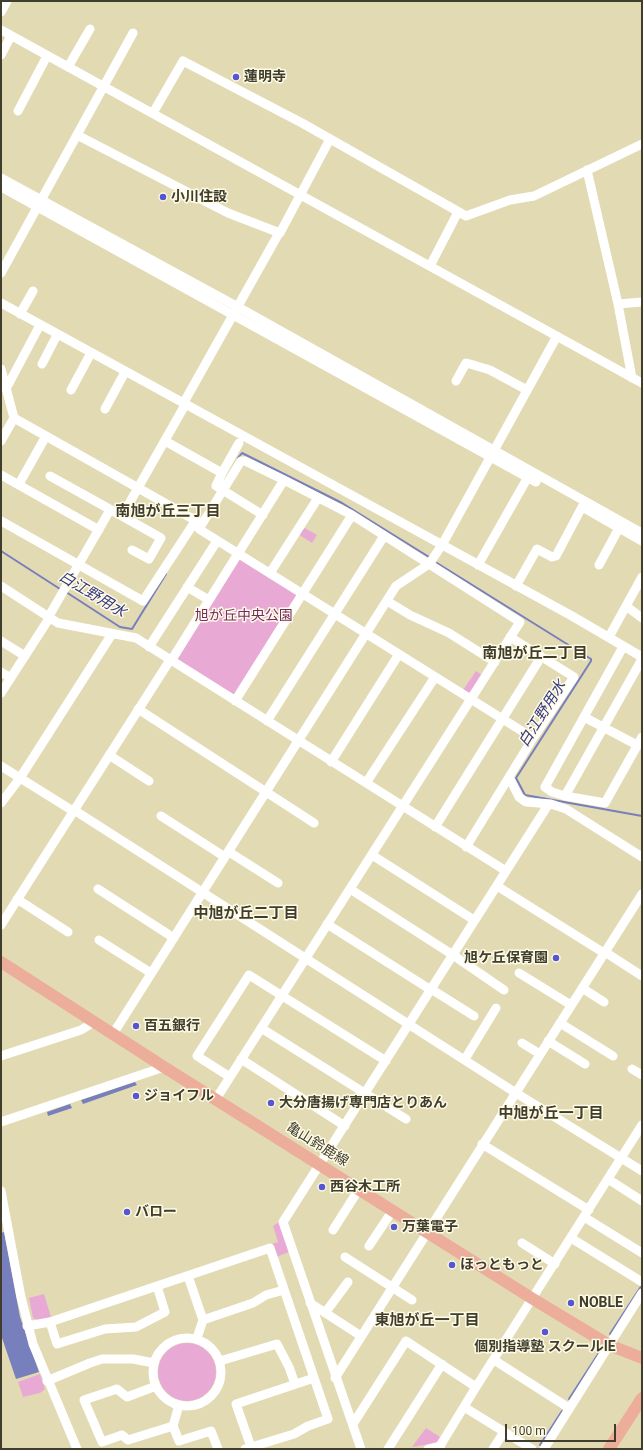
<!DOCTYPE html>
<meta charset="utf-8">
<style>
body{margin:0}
#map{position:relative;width:643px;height:1450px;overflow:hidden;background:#e2dab3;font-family:Roboto,sans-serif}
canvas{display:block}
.frame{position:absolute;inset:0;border:2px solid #403d2d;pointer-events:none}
.scale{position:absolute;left:505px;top:1424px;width:111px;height:18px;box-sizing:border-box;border:2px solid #403d2d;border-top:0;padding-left:5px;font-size:12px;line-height:14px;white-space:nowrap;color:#403d2d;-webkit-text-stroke:3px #fefbe7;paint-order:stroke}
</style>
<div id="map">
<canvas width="643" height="1450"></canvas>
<div class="frame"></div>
<div class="scale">100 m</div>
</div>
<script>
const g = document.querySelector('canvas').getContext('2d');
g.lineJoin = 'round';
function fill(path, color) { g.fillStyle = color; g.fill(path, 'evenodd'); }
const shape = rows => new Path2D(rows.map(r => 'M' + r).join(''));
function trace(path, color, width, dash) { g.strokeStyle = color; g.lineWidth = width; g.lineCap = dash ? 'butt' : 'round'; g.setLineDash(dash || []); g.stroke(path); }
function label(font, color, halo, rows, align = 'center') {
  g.font = font + ' Roboto,"Noto Sans JP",sans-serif'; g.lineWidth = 3; g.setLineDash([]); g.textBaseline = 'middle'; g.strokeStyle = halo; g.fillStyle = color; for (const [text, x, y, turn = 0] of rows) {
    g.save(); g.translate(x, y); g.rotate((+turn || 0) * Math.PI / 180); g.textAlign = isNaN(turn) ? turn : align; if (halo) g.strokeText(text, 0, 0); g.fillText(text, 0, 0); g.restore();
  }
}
fill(shape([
 [303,527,317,535,312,543,298,534],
 [238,559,243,559,296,593,298,596,235,694,230,695,176,661],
 [476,671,482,675,471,692,468,693,463,690],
 [279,1222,289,1252,276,1257,272,1244,278,1242,273,1226],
 [44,1294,51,1317,37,1320,33,1318,29,1298],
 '158 1372a29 29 0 1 1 58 0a29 29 0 1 1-58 0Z',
 [40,1374,45,1389,40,1393,23,1397,18,1382],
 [426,1428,440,1437,436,1443,412,1447]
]), '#e8aad5');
fill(shape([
 [135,1082,137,1085,83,1104,81,1100],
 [70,1104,72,1108,48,1116,47,1112],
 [4,1232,20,1317,39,1372,16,1379,1,1335,1,1233]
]), '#777fbc');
trace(shape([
 [238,458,242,453,342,503,429,557],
 [1,551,60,589],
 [437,563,591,659,591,661,516,778,525,795,642,816],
 [66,592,120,627,132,629,166,574],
 [610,1334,642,1285],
 [569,1399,602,1348],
 [540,1445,562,1411]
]), '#777fbc', 2);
trace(shape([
 [1,12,7,1],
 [1,30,642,383],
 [1,55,11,36],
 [68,67,90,29],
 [18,111,47,56],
 [153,113,183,61,302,123,466,216,510,200,534,196,642,144],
 [77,135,228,213,280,233,330,139],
 [587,170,618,304,632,378],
 [1,178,238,307,642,533],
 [1,187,536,482],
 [430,266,458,212],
 [1,273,133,33],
 [1,303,572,616,642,657],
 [618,304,642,302],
 [20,314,33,291],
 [42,364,57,335],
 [1,369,14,418,202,524],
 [456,381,466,363,470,364,490,370,527,390],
 [7,387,40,325],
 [71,390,91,353],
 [183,404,279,233],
 [105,409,125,372],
 [1,441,14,418],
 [165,441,222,473,216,486,263,515],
 [222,473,239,443],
 [1,475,99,530],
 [50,476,122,516,185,405],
 [284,480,245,461,241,461,199,529,533,738],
 [19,484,46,436],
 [586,509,642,541],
 [122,516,161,538,149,559,132,550],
 [1,521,143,601,196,520],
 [478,565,528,477],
 [599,565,619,528],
 [270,573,318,498],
 [1,586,58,623,136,638,506,871],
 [516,586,537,549,552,557,556,556,582,507],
 [187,587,209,600],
 [387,601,410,615,449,633,495,662],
 [626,606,642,618],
 [49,616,110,510],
 [609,637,642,577],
 [1,641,25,656],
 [149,647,217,541],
 [623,647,545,787,552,792,565,796,605,803,642,737],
 [171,661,284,480,352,515,520,622,216,1099],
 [1,672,11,678],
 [1,693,50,617],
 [235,701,352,515],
 [138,709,314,823],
 [584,717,637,745],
 [267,721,384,536],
 [109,755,149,781],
 [331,762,399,654],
 [1,766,73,811],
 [509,777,519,797,526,802,551,804,566,809,642,857],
 [366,783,435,677],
 [565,796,642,659],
 [1,803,20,778,112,634],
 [74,810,516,1093,642,1171],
 [161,816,225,857],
 [435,827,541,657],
 [466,847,533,738,574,677,510,637],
 [229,852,278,883],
 [372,855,474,920],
 [497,886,604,953],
 [98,889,174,938],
 [350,889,453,955],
 [17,899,68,932],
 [327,924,431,990],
 [1,925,170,660],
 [99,940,151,973],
 [605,952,642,976],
 [453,955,504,990],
 [519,973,571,1005],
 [582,988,604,1002],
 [431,989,474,1016],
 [560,1023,613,1056],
 [261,1028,406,1119],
 [113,1034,396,586,429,564,442,545,557,336],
 [548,1041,585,1064],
 [522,1043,540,1054],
 [1,1056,81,1030,94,1022],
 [241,1059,345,1126],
 [465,1059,496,1008],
 [632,1069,642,1075],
 [230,1077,197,1056,249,975,386,1061],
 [1,1122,164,1067],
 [482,1144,589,1210],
 [608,1179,642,1201],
 [1,1191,21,1297,33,1344,77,1449],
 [584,1217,642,1253],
 [333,1230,359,1189],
 [571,1238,642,1282],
 [522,1243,555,1264],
 [369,1246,393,1210],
 [345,1257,412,1300],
 [188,1276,203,1320,197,1338],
 [310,1303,361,1336],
 [325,1313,348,1282],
 [203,1320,253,1303,266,1295,284,1290],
 [50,1322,57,1344,105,1329,136,1327,165,1312,157,1286],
 [27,1326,50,1322,270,1248,328,1419,308,1426,294,1434,245,1449],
 '153 1372a34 34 0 1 1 68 0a34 34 0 1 1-68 0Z',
 [494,1360,569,1408],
 [220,1361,277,1344,289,1367,295,1384],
 [335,1378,642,894],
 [47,1381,90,1363,102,1359,133,1359,154,1363],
 [156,1386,127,1397,117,1389,84,1400,102,1442,122,1435,128,1440,173,1426,179,1405],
 [464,1407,532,1449],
 [353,1424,406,1341,476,1387],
 [173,1426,179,1441,211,1431,218,1449],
 [251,1447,236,1404,314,1378],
 [361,1449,283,1222,548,805],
 [388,1449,442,1364],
 [428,1449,440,1446],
 [441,1449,440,1446,476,1387,642,1125],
 [493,1449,504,1432],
 [544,1449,642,1293]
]), '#fff', 9);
trace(shape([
 [1,962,164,1067,533,1299,609,1345,642,1358],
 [609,1449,642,1398]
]), '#ecae9b', 12);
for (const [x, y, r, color] of [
 [236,77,4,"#5657ce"],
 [163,197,4,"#5657ce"],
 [556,958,4,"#5657ce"],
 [136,1026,4,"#5657ce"],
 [136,1096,4,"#5657ce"],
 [271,1103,4,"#5657ce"],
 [322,1187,4,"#5657ce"],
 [127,1212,4,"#5657ce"],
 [394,1227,4,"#5657ce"],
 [452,1265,4,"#5657ce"],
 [571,1303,4,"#5657ce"],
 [545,1332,4,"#5657ce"]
]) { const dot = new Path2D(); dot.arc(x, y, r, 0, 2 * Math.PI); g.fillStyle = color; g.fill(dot); trace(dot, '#fefbe7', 1.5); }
label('bold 14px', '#403d2d', '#fefbe7', [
 ["蓮明寺",244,77],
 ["小川住設",171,197],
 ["旭ケ丘保育園",548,958,"right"],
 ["百五銀行",144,1026],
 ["ジョイフル",144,1096],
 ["大分唐揚げ専門店とりあん",279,1103],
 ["西谷木工所",330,1187],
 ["バロー",135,1212],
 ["万葉電子",402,1227],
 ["ほっともっと",460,1265],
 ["NOBLE",579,1303],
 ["個別指導塾 スクールIE",545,1347,"center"]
], 'left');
label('14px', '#742c63', '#fefbe7', [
 ["旭が丘中央公園",244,616]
]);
label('14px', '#403d2d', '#fefbe7', [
 ["亀山鈴鹿線",317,1145,32]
]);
label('bold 15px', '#403d2d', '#fefbe7', [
 ["南旭が丘三丁目",168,512],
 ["南旭が丘二丁目",535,654],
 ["中旭が丘二丁目",246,914],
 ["中旭が丘一丁目",551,1114],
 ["東旭が丘一丁目",427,1321]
]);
label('italic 15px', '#363882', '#fefbe7', [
 ["白江野用水",92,595,31],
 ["白江野用水",543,714,-58]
]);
</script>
